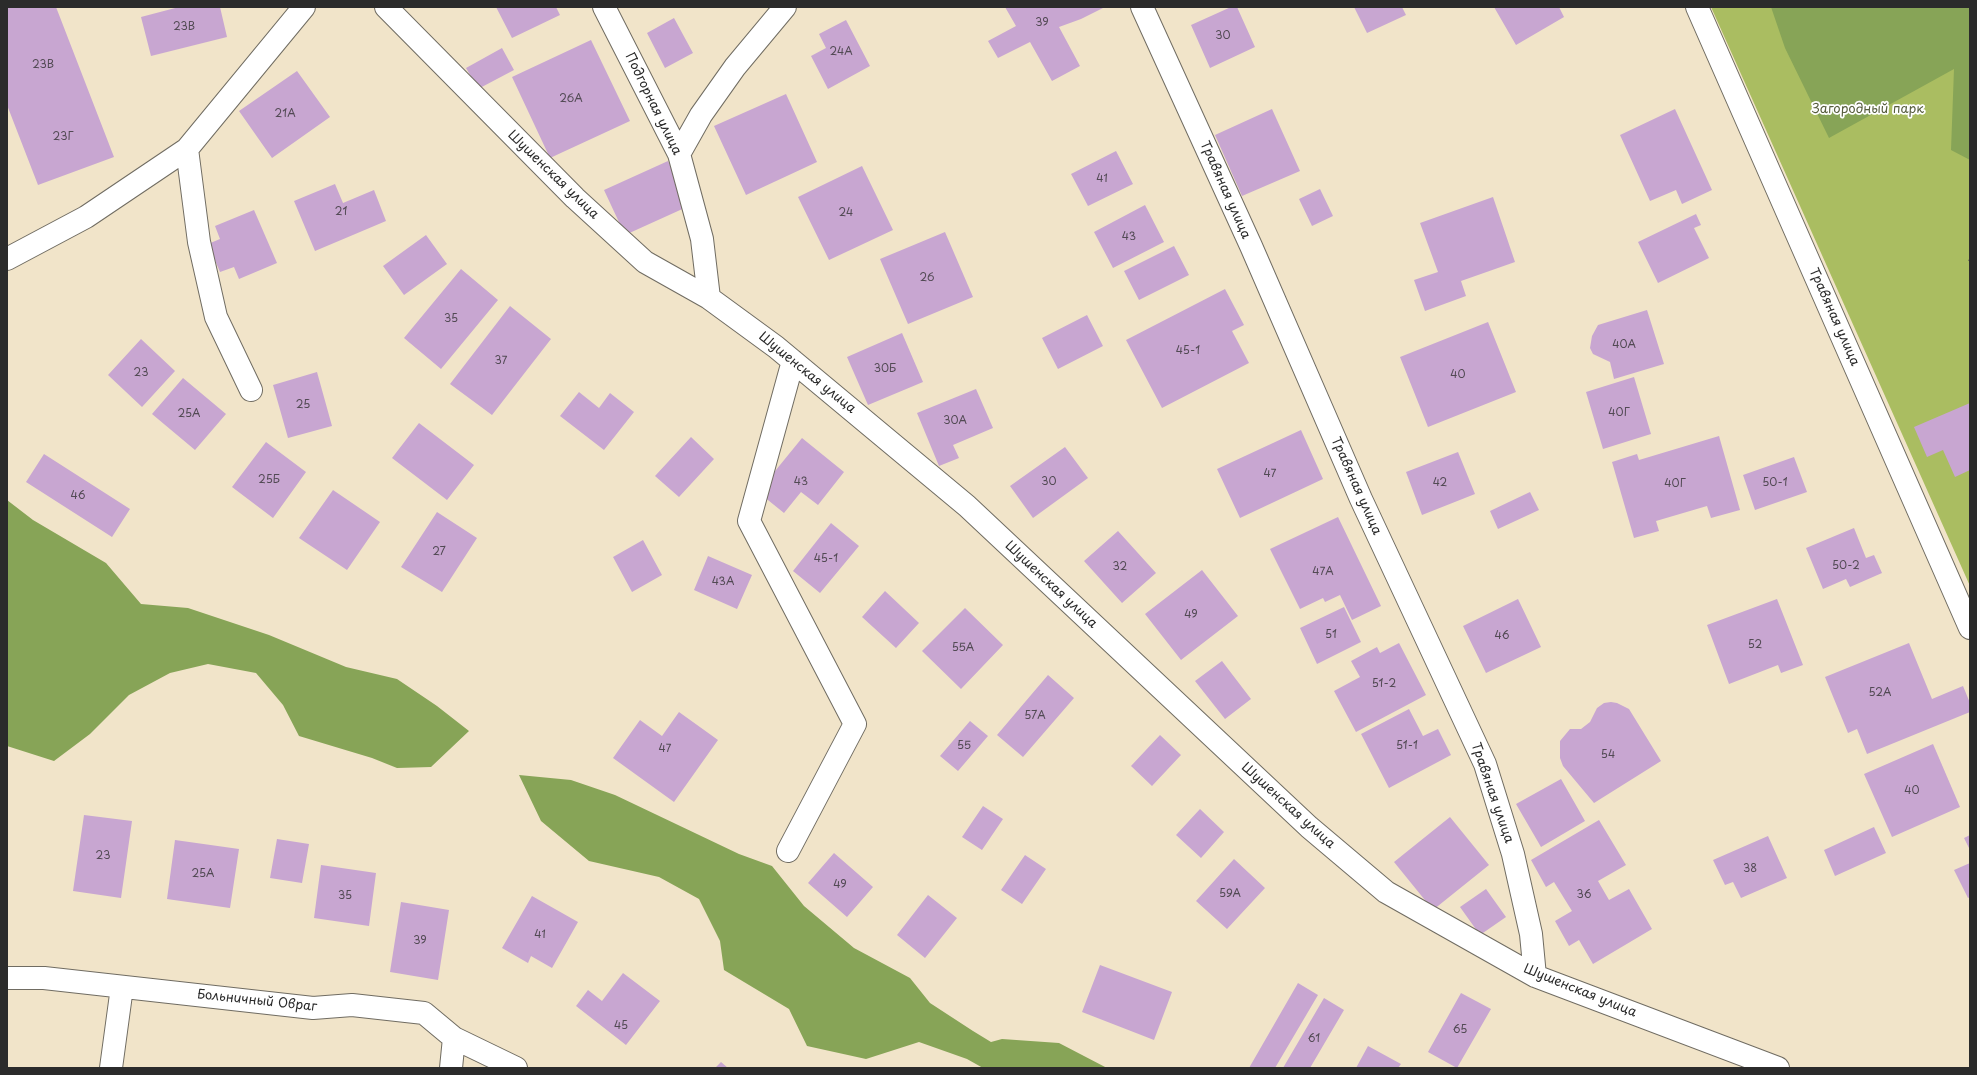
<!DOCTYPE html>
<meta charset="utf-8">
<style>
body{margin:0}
#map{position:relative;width:1977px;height:1075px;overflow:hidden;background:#f1e4c9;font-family:"Playpen Sans",sans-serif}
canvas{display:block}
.frame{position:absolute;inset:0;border:8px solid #2b2b2b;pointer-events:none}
</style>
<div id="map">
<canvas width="1977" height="1075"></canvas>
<div class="frame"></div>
</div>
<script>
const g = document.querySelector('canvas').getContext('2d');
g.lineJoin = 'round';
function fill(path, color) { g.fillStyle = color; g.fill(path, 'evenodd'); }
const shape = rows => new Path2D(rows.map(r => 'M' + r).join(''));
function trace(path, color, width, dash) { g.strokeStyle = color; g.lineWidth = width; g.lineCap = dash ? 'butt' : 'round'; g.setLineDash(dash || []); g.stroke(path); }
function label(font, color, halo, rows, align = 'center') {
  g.font = font + ' "Playpen Sans",sans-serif'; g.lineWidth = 3.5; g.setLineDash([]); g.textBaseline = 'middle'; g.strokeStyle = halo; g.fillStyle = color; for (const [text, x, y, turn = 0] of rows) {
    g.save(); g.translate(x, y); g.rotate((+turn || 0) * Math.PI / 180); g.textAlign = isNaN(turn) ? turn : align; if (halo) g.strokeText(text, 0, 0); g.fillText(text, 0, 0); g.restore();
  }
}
fill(shape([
 [1711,7,1970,7,1970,586,1966,577]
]), '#aabd61');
fill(shape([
 [1771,7,1970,7,1970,160,1951,150,1954,69,1829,138,1785,48],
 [7,500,33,520,106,563,141,604,188,608,269,635,346,667,397,679,437,706,469,731,431,767,397,768,372,758,299,736,283,705,256,673,208,664,170,673,129,695,90,734,54,761,7,746],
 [519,775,571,780,615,795,739,854,772,866,804,906,854,948,910,978,930,1003,973,1031,991,1042,1002,1039,1059,1043,1107,1068,983,1068,967,1059,919,1042,866,1059,807,1046,789,1009,724,970,720,941,699,899,659,877,589,861,541,821]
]), '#87a457');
fill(shape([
 [7,7,56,7,114,157,38,185,7,105],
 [179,7,220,7,227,37,151,56,141,17],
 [496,7,556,7,560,15,512,38],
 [1005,7,1105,7,1081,19,1059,27,1080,66,1052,81,1030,42,998,58,988,41,1016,26],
 [1231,7,1237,7,1255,47,1210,68,1191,25],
 [1354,7,1402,7,1406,15,1367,33],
 [1494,7,1559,7,1564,17,1516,45],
 [674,18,693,53,665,68,647,33],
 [846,20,870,66,828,89,811,56,826,48,819,34],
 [591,40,630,121,550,158,512,77],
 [502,48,514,70,478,89,466,68],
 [297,71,330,117,272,158,239,111],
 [786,94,817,162,746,195,714,126],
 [1272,109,1300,171,1242,196,1215,135],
 [1675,109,1712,190,1682,204,1676,190,1650,201,1620,135],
 [1116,151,1133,184,1088,206,1071,174],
 [668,161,689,206,625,235,604,190],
 [862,166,893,230,829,260,798,197],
 [335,184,343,203,374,190,386,221,315,251,294,201],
 [1320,189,1333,216,1312,226,1299,199],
 [1493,197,1515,262,1461,281,1466,296,1425,311,1414,280,1438,272,1420,223],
 [1145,205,1164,242,1113,268,1094,232],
 [254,210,277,263,239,279,234,267,220,272,208,244,220,239,215,226],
 [1696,214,1701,225,1694,228,1709,258,1658,283,1638,242],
 [945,232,973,297,908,324,880,259],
 [426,235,447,264,404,295,383,266],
 [1174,246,1189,275,1139,300,1124,271],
 [461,269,498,300,441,369,404,338],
 [1225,289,1244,325,1232,331,1249,363,1162,408,1126,340],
 [510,306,551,339,492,415,450,384],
 [1647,310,1664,364,1614,379,1610,362,1593,354,1590,348,1592,336,1598,325],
 [1087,315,1103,346,1058,369,1042,338],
 [1488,322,1516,392,1428,427,1400,357],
 [902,333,923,382,868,405,847,357],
 [141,339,175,371,142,407,108,375],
 [317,372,332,426,288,438,273,385],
 [1634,377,1651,434,1603,449,1586,392],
 [183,378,226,414,195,450,152,414],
 [976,389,993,428,953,445,959,458,939,466,917,413],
 [579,392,599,408,610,393,634,412,604,450,560,416],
 [1970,403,1970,470,1955,477,1943,450,1927,457,1914,427],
 [419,423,474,465,447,500,392,458],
 [1301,430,1323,479,1240,518,1217,469],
 [1719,436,1740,510,1711,518,1707,506,1656,521,1659,531,1634,538,1612,462,1637,454,1639,460],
 [691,437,714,459,679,497,655,476],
 [802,438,844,472,818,505,801,492,784,513,758,492],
 [266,442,306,472,273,518,232,487],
 [1065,447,1088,478,1033,518,1010,486],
 [1458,452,1475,494,1422,515,1406,472],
 [44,454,130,509,112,537,26,482],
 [1794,457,1807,492,1755,510,1743,475],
 [333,490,380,522,347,570,299,538],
 [1530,492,1539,510,1498,529,1490,511],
 [437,512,477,538,442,592,401,567],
 [1338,517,1381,606,1352,620,1340,595,1325,602,1323,598,1300,609,1270,549],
 [831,523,859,546,820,593,793,571],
 [1854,528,1866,558,1874,555,1882,573,1850,587,1846,579,1823,589,1806,548],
 [1118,531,1156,573,1122,603,1084,561],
 [643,540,662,575,632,592,613,557],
 [708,556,752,575,737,609,694,590],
 [1202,570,1238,616,1181,660,1145,614],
 [885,591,919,623,896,648,862,617],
 [1518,599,1541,647,1486,673,1463,626],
 [1777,599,1803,665,1781,673,1778,665,1729,684,1707,625],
 [1344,607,1361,642,1317,664,1300,628],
 [965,608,1003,645,961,689,922,651],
 [1399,643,1426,695,1356,732,1334,691,1360,677,1351,661,1377,647,1380,653],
 [1909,643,1932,699,1963,686,1970,703,1970,712,1867,754,1857,729,1848,733,1825,677],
 [1222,661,1251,699,1225,719,1195,681],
 [1048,675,1074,698,1023,757,997,735],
 [1611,702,1617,703,1629,709,1661,761,1594,803,1563,766,1560,758,1560,741,1570,729,1581,729,1590,722,1597,708,1604,703],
 [1409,709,1423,736,1438,729,1451,755,1389,788,1361,734],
 [679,712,718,740,674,802,613,758,640,720,662,736],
 [970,721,988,736,958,771,940,756],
 [1160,735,1181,755,1152,786,1131,766],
 [1933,744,1960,807,1892,837,1864,774],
 [1561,779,1585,821,1541,847,1516,804],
 [983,806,1003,819,982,850,962,837],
 [1200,809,1224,832,1201,858,1176,835],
 [84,815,132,821,121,898,73,891],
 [1450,817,1489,865,1433,910,1394,862],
 [1599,820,1626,865,1598,881,1609,900,1629,889,1652,929,1593,964,1579,940,1569,946,1555,921,1572,911,1554,882,1546,887,1531,860],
 [1874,827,1886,853,1835,876,1824,850],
 [1970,835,1970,850,1964,838],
 [1768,836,1787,878,1741,898,1733,882,1725,885,1713,860],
 [277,839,309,844,302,883,270,878],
 [175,840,239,849,230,908,167,899],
 [834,853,873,887,847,917,808,883],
 [1025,855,1046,869,1022,904,1001,890],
 [1234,859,1265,888,1227,929,1196,901],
 [1970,863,1970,897,1968,898,1954,870],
 [321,865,376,873,369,926,314,918],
 [1486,889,1506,917,1480,935,1460,907],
 [928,895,957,918,925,958,897,935],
 [532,896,578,922,552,968,531,956,528,963,502,948],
 [401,902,449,910,438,980,390,972],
 [1100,965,1172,992,1154,1040,1082,1012],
 [623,973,660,1001,626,1045,576,1006,588,990,602,1001],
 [1298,983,1318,995,1275,1068,1249,1068],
 [1461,993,1491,1009,1457,1068,1428,1052],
 [1324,998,1344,1010,1310,1068,1283,1068],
 [1368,1046,1401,1064,1398,1068,1356,1068],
 [721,1062,728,1068,715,1068]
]), '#c8a6d1');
const minor = shape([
 [386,7,575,198,645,262,709,298,776,347,967,506,1309,827,1386,892,1535,976,1778,1068],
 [604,7,679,154,702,239,709,298],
 [1142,7,1251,246,1361,499,1485,764,1513,854,1531,934,1535,976],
 [1697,7,1970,628],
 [187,149,199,242,216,317,251,390],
 [679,154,701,115,735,67,785,7],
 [7,259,86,217,187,149,304,7],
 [788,851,855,724,749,521,793,361],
 [7,978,44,978,313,1008,352,1005,424,1013,454,1038,516,1068],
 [111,1068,122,987],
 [451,1068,454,1038]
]);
trace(minor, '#706c62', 24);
trace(shape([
 [1969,261,1970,259]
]), '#706c62', 2.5, [1, 3]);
trace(minor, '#fff', 22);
label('11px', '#524a54', null, [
 ["39",1042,23],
 ["23В",184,27],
 ["30",1223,36],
 ["24А",841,52],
 ["23В",43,65],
 ["26А",571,99],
 ["21А",285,114],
 ["23Г",63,137],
 ["41",1102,179],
 ["21",341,212],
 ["24",846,213],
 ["43",1129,237],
 ["26",927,278],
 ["35",451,319],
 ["40А",1624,345],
 ["45-1",1188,351],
 ["37",501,361],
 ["30Б",885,369],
 ["23",141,373],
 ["40",1458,375],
 ["25",303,405],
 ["40Г",1619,413],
 ["25А",189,414],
 ["30А",955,421],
 ["47",1270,474],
 ["25Б",269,480],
 ["43",801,482],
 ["30",1049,482],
 ["42",1440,483],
 ["50-1",1775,483],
 ["40Г",1675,484],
 ["46",78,496],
 ["27",439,552],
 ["45-1",826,559],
 ["50-2",1846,566],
 ["32",1120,567],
 ["47А",1323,572],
 ["43А",723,582],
 ["49",1191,615],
 ["51",1331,635],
 ["46",1502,636],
 ["52",1755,645],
 ["55А",963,648],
 ["51-2",1384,684],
 ["52А",1880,693],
 ["57А",1035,716],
 ["55",964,746],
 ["51-1",1407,746],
 ["47",665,749],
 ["54",1608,755],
 ["40",1912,791],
 ["23",103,856],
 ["38",1750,869],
 ["25А",203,874],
 ["49",840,885],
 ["59А",1230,894],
 ["36",1584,895],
 ["35",345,896],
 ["41",540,935],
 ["39",420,941],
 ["45",621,1026],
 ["65",1460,1030],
 ["61",1314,1039]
]);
label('13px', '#2b2b2b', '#fff', [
 ["Подгорная улица",653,104,64],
 ["Шушенская улица",553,175,44],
 ["Травяная улица",1225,190,66],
 ["Травяная улица",1834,317,66],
 ["Шушенская улица",807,373,39],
 ["Травяная улица",1356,486,66],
 ["Шушенская улица",1051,585,43],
 ["Травяная улица",1492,793,71],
 ["Шушенская улица",1288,806,42],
 ["Шушенская улица",1580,991,22],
 ["Больничный Овраг",257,1001,6]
]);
label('13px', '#575e3e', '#fff', [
 ["Загородный парк",1868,109]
]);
</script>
